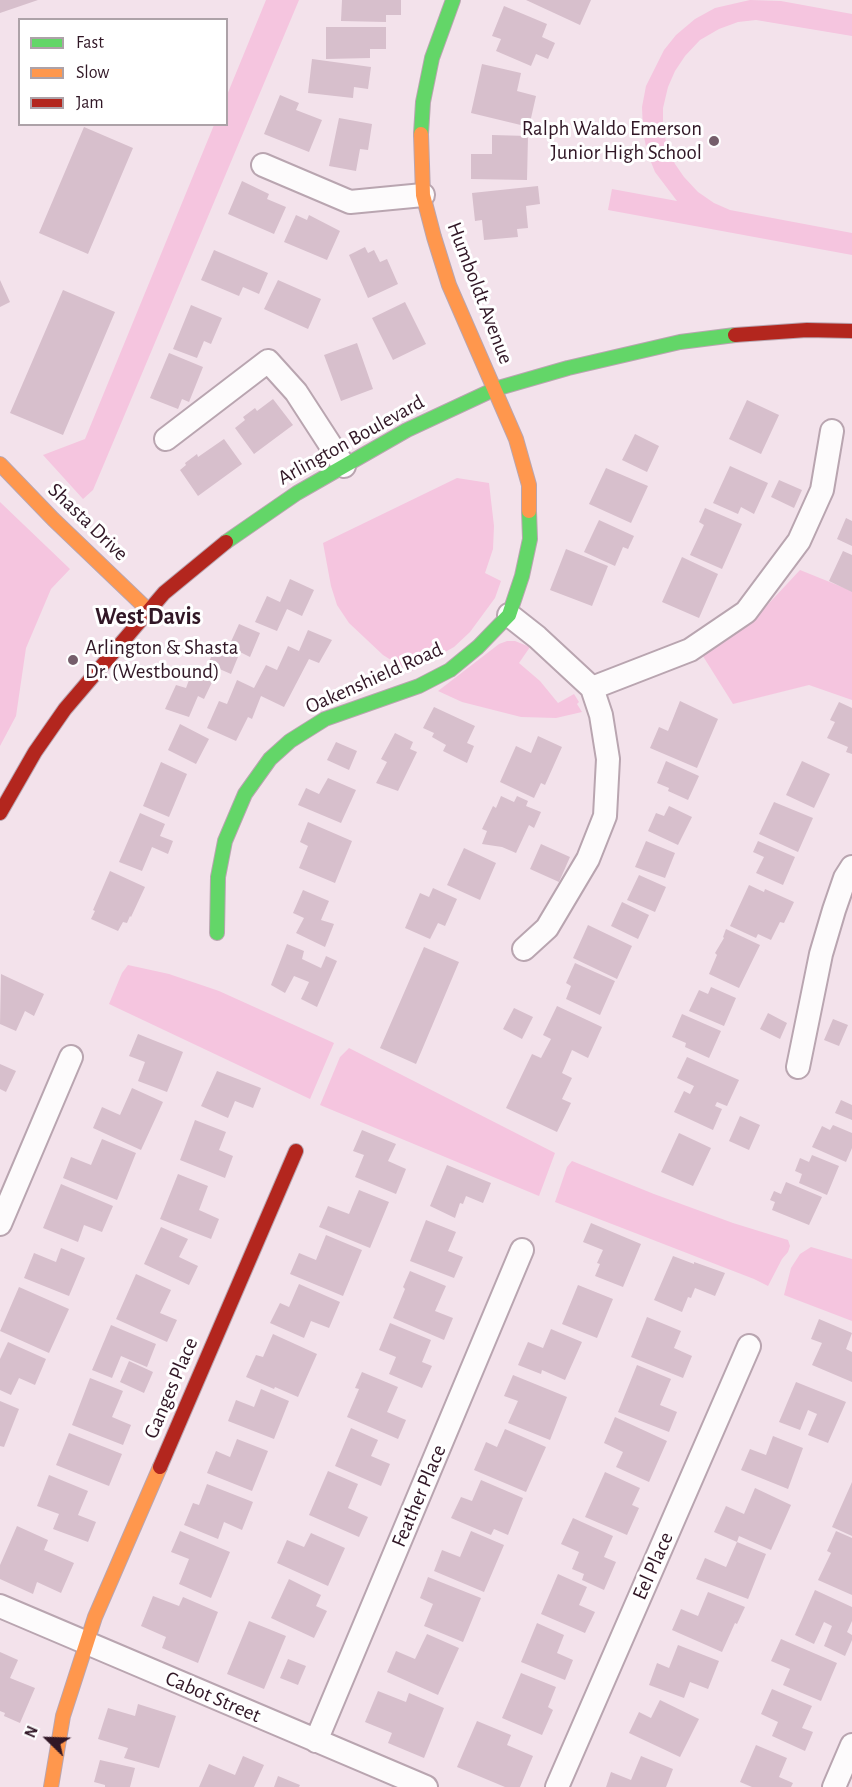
<!DOCTYPE html>
<style>
body{margin:0}
#map{position:relative;width:852px;height:1787px;overflow:hidden;background:#f3e2eb;font-family:"Alegreya Sans",sans-serif}
canvas{display:block}
.legend{position:absolute;left:18px;top:18px;width:210px;height:108px;box-sizing:border-box;background:#fff;border:2px solid #ada2a8;margin:0;padding:8px 10px;list-style:none;font-size:18px;color:#311726}
.legend li{display:flex;align-items:center;gap:12px;height:30px}
.legend b{width:30px;border:2px solid #ada2a8}
.north{position:absolute;left:18px;top:1709px;width:60px;height:60px;-webkit-text-stroke:4px #fff;paint-order:stroke;rotate:293deg;font-size:16px;font-weight:700;line-height:24px;text-align:center;color:#311726}
.north::after{content:'';display:block;margin:auto;width:21px;height:27px;background:#311726;clip-path:polygon(50% 0,100% 100%,50% 72%,0 100%)}
</style>
<div id="map">
<canvas width="852" height="1787"></canvas>
<ul class="legend">
<li><b style="height:8px;background:#63d668"></b>Fast</li>
<li><b style="height:8px;background:#ff974d"></b>Slow</li>
<li><b style="height:8px;background:#b3261e"></b>Jam</li>
</ul>
<div class="north">N</div>
</div>
<script>
const g = document.querySelector('canvas').getContext('2d');
g.lineJoin = 'round';
function fill(path, color) { g.fillStyle = color; g.fill(path, 'evenodd'); }
const shape = rows => new Path2D(rows.map(r => 'M' + r).join(''));
function trace(path, color, width, dash) { g.strokeStyle = color; g.lineWidth = width; g.lineCap = dash ? 'butt' : 'round'; g.setLineDash(dash || []); g.stroke(path); }
function label(font, color, halo, rows, align = 'center') {
  g.font = font + ' "Alegreya Sans",sans-serif'; g.lineWidth = 6; g.setLineDash([]); g.textBaseline = 'middle'; g.strokeStyle = halo; g.fillStyle = color; for (const [text, x, y, turn = 0] of rows) {
    g.save(); g.translate(x, y); g.rotate((+turn || 0) * Math.PI / 180); g.textAlign = isNaN(turn) ? turn : align; if (halo) g.strokeText(text, 0, 0); g.fillText(text, 0, 0); g.restore();
  }
}
fill(shape([
 [266,0,299,0,93,490,83,499,43,455,85,439,214,125,226,124,227,95],
 [750,0,781,1,852,14,852,36,756,20,738,22,719,29,700,40,685,56,675,71,668,87,663,108,663,130,668,148,675,164,684,177,698,192,714,203,730,210,852,233,852,255,608,210,612,189,677,201,655,172,647,152,643,131,642,107,646,86,664,50,676,35,695,19,715,8],
 [457,478,489,483,494,526,493,549,485,573,501,581,495,598,470,632,454,647,410,672,383,655,349,623,337,605,331,586,323,543],
 [0,502,70,569,51,589,26,648,16,716,0,746],
 [800,570,852,591,852,700,809,685,733,704,701,653,758,615],
 [507,641,515,641,530,647,519,663,540,681,558,703,574,694,579,702,577,704,582,712,556,718,521,717,462,702,438,691,499,644],
 [128,965,169,974,219,991,334,1043,310,1099,109,1004,122,973],
 [349,1048,555,1153,539,1196,320,1105,340,1057],
 [572,1161,654,1194,733,1223,788,1240,790,1246,788,1252,782,1259,768,1286,754,1279,555,1202,567,1167],
 [811,1247,852,1259,852,1321,784,1295,791,1268,800,1254]
]), '#f5c5df');
fill(shape([
 [0,0,38,0,0,13],
 [342,0,401,0,401,15,386,15,386,22,341,21],
 [526,0,591,0,580,25],
 [504,6,547,24,542,37,555,43,548,59,536,54,531,66,496,51,501,39,492,36],
 [326,27,386,27,386,49,370,49,370,58,326,59],
 [312,59,371,67,368,89,354,87,353,98,308,93],
 [482,64,521,73,517,91,536,96,529,127,471,113],
 [280,95,299,103,296,110,322,120,309,152,264,134],
 [339,118,372,124,368,150,360,149,356,171,329,166],
 [84,127,133,148,88,254,39,233],
 [492,135,528,136,527,180,471,179,471,154,492,154],
 [242,181,269,194,267,199,286,207,274,234,228,214],
 [538,186,540,204,526,206,528,228,517,229,518,237,484,240,482,220,475,221,472,193],
 [296,215,307,220,309,215,340,231,327,260,284,242],
 [365,247,368,253,374,250,380,262,387,259,398,284,368,298,349,255],
 [214,250,268,273,259,294,243,287,239,296,201,280],
 [0,280,10,302,0,307],
 [278,280,321,299,308,329,264,309],
 [63,290,115,312,63,435,10,413],
 [405,302,426,344,393,360,372,318],
 [191,305,222,318,211,344,204,341,197,358,173,349],
 [357,343,373,389,341,401,324,355],
 [169,353,203,367,189,402,182,399,178,409,150,398],
 [273,399,293,425,254,454,235,428,245,420,243,417,255,408,257,411],
 [747,400,779,415,761,454,729,439],
 [635,434,659,446,647,472,622,460],
 [224,439,242,464,198,496,180,470,186,465,185,463,197,454,198,457],
 [730,466,768,483,754,514,741,507,738,514,713,503],
 [606,468,648,486,631,523,589,504],
 [779,480,802,490,794,508,771,497],
 [705,508,742,524,722,569,690,555,704,525,699,522],
 [846,518,852,521,852,546,837,539],
 [599,520,634,536,628,549,623,547,615,566,584,552],
 [566,549,608,566,592,606,550,590],
 [843,551,852,555,852,592,829,581],
 [682,557,718,574,699,618,662,602],
 [290,579,314,590,302,616,287,609,277,631,255,622,267,596,280,602],
 [239,624,260,633,250,657,240,652,231,674,208,664,218,641,229,646],
 [308,630,332,640,319,663,309,659,284,707,261,696,252,719,248,717,236,741,207,728,219,701,227,704,237,680,254,688,266,665,277,670,288,646,299,651],
 [194,667,215,676,204,699,198,696,189,717,165,709,176,685,186,688],
 [680,701,718,719,697,768,650,748,659,727,668,731],
 [839,702,852,708,852,754,846,752,848,747,827,738,835,722,830,720],
 [434,707,475,726,467,743,474,746,467,763,443,751,446,745,432,737,434,733,423,728],
 [180,724,209,739,196,764,168,750],
 [395,733,413,742,410,749,417,752,398,791,376,783,387,762,381,759],
 [538,736,562,747,545,785,541,783,534,798,500,782,516,746,531,753],
 [336,742,357,751,349,770,327,760],
 [666,761,699,776,688,800,668,791,669,788,657,783],
 [802,761,830,774,814,808,786,795],
 [161,762,187,774,169,817,143,806],
 [328,778,356,790,341,823,298,805,306,788,319,794],
 [501,796,514,802,517,796,528,801,526,806,541,812,534,828,529,825,516,853,502,847,482,844,487,831,482,829,493,806,496,808],
 [774,802,813,818,798,852,759,834],
 [669,806,692,817,678,845,648,831,656,813,664,816],
 [140,813,165,824,160,836,173,841,168,854,152,847,142,871,119,862],
 [308,822,352,841,335,883,299,868,308,846,300,842],
 [646,841,675,853,665,878,635,867],
 [758,841,795,857,783,885,756,873,764,857,753,852],
 [541,844,570,857,559,882,530,869],
 [464,848,496,863,480,900,447,885],
 [110,871,145,887,131,917,130,916,127,923,123,922,118,931,91,919,95,911,93,910],
 [639,875,666,887,655,912,627,900],
 [749,885,764,892,765,889,794,902,784,923,780,922,771,940,758,934,756,938,730,926],
 [433,888,457,899,445,926,438,923,430,939,405,928,420,893,429,897],
 [303,890,329,901,321,920,334,924,325,947,296,933,304,918,293,913],
 [622,902,649,915,638,939,611,926],
 [588,925,632,946,617,979,573,958],
 [726,929,760,945,739,988,709,974,717,955,715,953,724,938,723,937],
 [287,944,304,951,302,959,321,968,326,956,337,961,317,1007,301,999,309,982,294,976,285,993,271,985],
 [424,947,459,962,416,1064,380,1048],
 [575,963,615,981,600,1015,566,999,571,986,566,983],
 [1,974,44,994,34,1016,25,1011,16,1031,0,1024],
 [711,987,736,998,724,1026,689,1011,699,990,708,994],
 [557,1006,602,1027,588,1058,572,1050,562,1073,572,1078,562,1099,571,1103,557,1132,506,1108,532,1054,541,1058,551,1039,543,1035],
 [514,1008,533,1017,522,1039,503,1029],
 [768,1013,787,1023,780,1039,760,1029],
 [682,1014,721,1031,709,1058,685,1047,686,1043,672,1037],
 [833,1019,848,1025,839,1046,824,1040],
 [138,1034,183,1052,167,1092,138,1081,145,1062,129,1056],
 [687,1057,739,1080,727,1106,717,1102,715,1106,722,1109,713,1130,674,1112,684,1091,690,1094,694,1086,677,1078],
 [0,1064,16,1071,6,1092,0,1089],
 [217,1071,261,1088,253,1108,235,1101,228,1118,201,1106],
 [132,1088,163,1102,141,1150,93,1128,102,1107,120,1115],
 [841,1100,852,1105,852,1120,835,1113],
 [740,1116,760,1125,749,1150,729,1141],
 [195,1120,226,1132,219,1150,233,1156,225,1178,180,1160],
 [833,1125,852,1133,852,1148,846,1162,812,1147,822,1126,830,1130],
 [362,1130,396,1144,388,1161,406,1169,396,1194,355,1177,364,1155,353,1151],
 [679,1133,711,1148,693,1186,661,1172],
 [102,1139,136,1153,117,1200,63,1178,71,1157,91,1165],
 [812,1155,839,1166,827,1195,799,1183,802,1174,795,1171,800,1158,809,1162],
 [447,1165,491,1183,483,1203,466,1196,463,1204,460,1203,455,1218,430,1206],
 [178,1174,208,1186,199,1210,219,1219,211,1239,160,1219],
 [786,1182,822,1197,809,1225,772,1210,775,1202,770,1200,774,1191,781,1194],
 [61,1184,113,1206,102,1232,84,1225,78,1242,43,1228],
 [359,1190,389,1202,370,1248,319,1227,328,1206,349,1214],
 [426,1220,456,1232,448,1251,463,1257,454,1278,410,1261],
 [591,1223,641,1244,623,1287,595,1276,600,1264,597,1263,603,1250,583,1242],
 [161,1227,188,1239,179,1257,198,1266,189,1285,144,1264],
 [326,1235,362,1250,343,1296,290,1274,299,1253,316,1260],
 [61,1248,85,1258,69,1296,24,1278,34,1253,56,1262],
 [673,1256,694,1264,694,1262,725,1273,715,1296,695,1288,691,1298,688,1297,682,1312,654,1300],
 [410,1271,446,1286,435,1311,453,1318,444,1340,393,1318,405,1289,403,1287],
 [136,1274,171,1290,160,1313,177,1320,167,1342,116,1319],
 [299,1284,340,1302,329,1328,311,1321,304,1338,270,1323,280,1303,289,1307],
 [578,1285,613,1299,597,1338,562,1324],
 [19,1287,69,1309,49,1353,0,1331],
 [647,1317,681,1331,674,1348,692,1356,683,1378,631,1357],
 [819,1319,852,1333,846,1349,852,1352,852,1382,812,1365,822,1343,811,1339],
 [390,1323,431,1340,422,1362,432,1366,422,1388,389,1374,396,1357,379,1350],
 [111,1325,156,1344,147,1367,121,1356,112,1378,92,1370],
 [551,1329,582,1342,565,1380,542,1370,541,1374,518,1365,528,1342,543,1348],
 [273,1334,317,1354,298,1397,275,1387,274,1389,246,1377,256,1355,263,1357],
 [8,1342,46,1359,35,1385,19,1378,11,1395,0,1390,0,1359],
 [129,1361,153,1372,144,1393,120,1382],
 [637,1365,671,1379,660,1405,677,1412,669,1432,618,1412],
 [362,1372,398,1387,387,1412,406,1420,398,1439,347,1417,359,1389,355,1388],
 [513,1375,567,1397,550,1440,508,1423,518,1401,504,1396],
 [90,1378,123,1391,112,1417,131,1425,123,1445,72,1425],
 [796,1382,846,1402,828,1443,808,1435,817,1414,808,1410,800,1430,779,1422],
 [261,1389,289,1401,274,1439,228,1421,236,1400,254,1407],
 [0,1401,19,1409,4,1447,0,1446],
 [615,1417,667,1441,649,1482,616,1467,623,1452,604,1443],
 [351,1428,378,1440,371,1456,390,1464,381,1486,335,1466],
 [505,1429,546,1447,526,1492,474,1470,486,1442,497,1447],
 [69,1433,122,1454,109,1486,56,1465],
 [773,1436,803,1448,788,1489,741,1470,750,1449,766,1455],
 [237,1439,268,1451,252,1491,207,1473,216,1451,230,1457],
 [328,1471,358,1484,348,1508,368,1517,359,1537,309,1515],
 [605,1472,640,1488,632,1505,639,1508,627,1535,585,1517],
 [49,1475,88,1491,78,1515,96,1522,88,1542,53,1529,59,1514,37,1506],
 [481,1480,523,1498,508,1535,494,1529,491,1535,451,1518,461,1497,472,1501],
 [852,1482,852,1536,832,1527],
 [207,1484,253,1502,242,1530,224,1522,218,1539,184,1525,193,1503,199,1505],
 [755,1488,791,1505,771,1550,739,1536,737,1542,766,1554,748,1599,696,1579,705,1558,726,1567,737,1542,714,1532,726,1506,744,1514],
 [573,1518,613,1536,604,1557,616,1562,604,1590,582,1580,584,1574,572,1569,579,1552,561,1544],
 [17,1526,48,1540,44,1550,74,1563,61,1593,37,1582,33,1594,0,1579,0,1565],
 [180,1531,230,1552,211,1598,179,1584,189,1559,171,1552],
 [471,1531,504,1545,484,1592,434,1571,442,1550,460,1557],
 [836,1531,852,1538,852,1595,818,1580,831,1553,827,1551],
 [311,1533,345,1548,328,1586,277,1563,287,1540,304,1547],
 [558,1574,587,1587,579,1605,595,1612,585,1633,541,1614],
 [428,1577,481,1598,463,1642,424,1626,433,1604,420,1598],
 [289,1579,321,1595,316,1606,327,1611,314,1638,271,1618],
 [815,1590,852,1607,852,1621,847,1632,852,1635,852,1640,845,1656,824,1646,832,1626,824,1622,814,1644,795,1635],
 [708,1592,745,1607,737,1624,735,1623,722,1652,672,1630,681,1609,698,1616],
 [153,1596,179,1606,183,1597,218,1612,198,1663,162,1648,166,1637,141,1626],
 [249,1621,286,1636,264,1689,227,1674],
 [537,1623,564,1635,557,1653,573,1660,565,1680,521,1662],
 [427,1634,459,1648,438,1695,387,1672,396,1651,415,1659],
 [781,1639,837,1663,821,1701,783,1685,790,1669,771,1661],
 [678,1645,719,1661,708,1689,690,1682,684,1698,649,1685,657,1663,669,1668],
 [0,1652,18,1660,10,1678,35,1688,20,1723,4,1716,5,1713,0,1711],
 [288,1659,306,1666,298,1685,280,1678],
 [521,1673,556,1687,548,1707,553,1710,542,1735,502,1718],
 [772,1689,812,1706,802,1728,813,1732,805,1751,772,1736,778,1722,761,1714],
 [378,1691,406,1702,409,1693,444,1708,424,1758,388,1743,392,1733,365,1722],
 [660,1700,699,1719,680,1757,629,1733,639,1712,651,1718],
 [138,1704,176,1716,159,1768,124,1758,128,1748,98,1739,108,1708,135,1716],
 [477,1721,511,1735,507,1745,533,1756,520,1787,505,1787,457,1767],
 [756,1745,787,1758,779,1777,793,1783,791,1787,752,1787,740,1782],
 [243,1756,264,1765,254,1787,199,1787,209,1764,235,1775],
 [641,1756,673,1769,666,1787,606,1787,611,1772,631,1780],
 [100,1760,135,1768,130,1787,105,1787,105,1785,94,1782],
 [278,1776,300,1785,299,1787,274,1787]
]), '#d7bfcc');
const street = shape([
 [263,165,350,202,423,195],
 [166,439,268,361,296,392,344,466],
 [509,615,537,637,592,688,601,715,608,759,605,816,588,859,547,928,524,949],
 [592,688,690,650,746,612,799,541,822,490,832,431],
 [798,1067,821,954,834,910,845,878,852,867],
 [0,1224,71,1057],
 [0,1606,426,1787],
 [316,1741,522,1250],
 [557,1787,749,1346],
 [834,1787,852,1745]
]);
const fast = shape([
 [421,134,423,102,432,58,453,0],
 [226,542,297,493,407,430,495,389,568,368,680,342,735,335],
 [217,933,218,877,225,841,245,794,270,759,290,741,325,719,419,686,450,670,478,647,509,615,522,576,530,539,529,511]
]);
const slow = shape([
 [421,134,423,195,434,237,449,285,516,439,529,485,529,511],
 [0,464,53,519,148,610],
 [51,1787,63,1716,95,1617,160,1467]
]);
const jam = shape([
 [735,335,807,330,852,331],
 [0,813,35,752,65,709,164,593,226,542],
 [160,1467,296,1151]
]);
trace(street, '#b9a5b0', 26);
trace(fast, '#b9a5b0', 16);
trace(slow, '#b9a5b0', 16);
trace(jam, '#b9a5b0', 16);
trace(street, '#fdfbfc', 22);
trace(fast, '#63d668', 14);
trace(slow, '#ff974d', 14);
trace(jam, '#b3261e', 14);
for (const [x, y, r, color] of [
 [714,141,6,"#755e6b"],
 [73,660,6,"#755e6b"]
]) { const dot = new Path2D(); dot.arc(x, y, r, 0, 2 * Math.PI); g.fillStyle = color; g.fill(dot); trace(dot, '#fff', 2); }
label('21px', '#311726', '#fff', [
 ["Ralph Waldo Emerson",702,129],
 ["Junior High School",702,153],
 ["Arlington & Shasta",85,648,"left"],
 ["Dr. (Westbound)",85,672,"left"]
], 'right');
label('21px', '#311726', '#fff', [
 ["Humboldt Avenue",480,293,69],
 ["Arlington Boulevard",351,440,-29],
 ["Shasta Drive",88,522,44],
 ["Oakenshield Road",374,678,-24],
 ["Ganges Place",171,1388,-67],
 ["Feather Place",419,1496,-67],
 ["Eel Place",653,1566,-66],
 ["Cabot Street",213,1697,23]
]);
label('bold 24px', '#311726', '#fff', [
 ["West Davis",148,617]
]);
</script>
